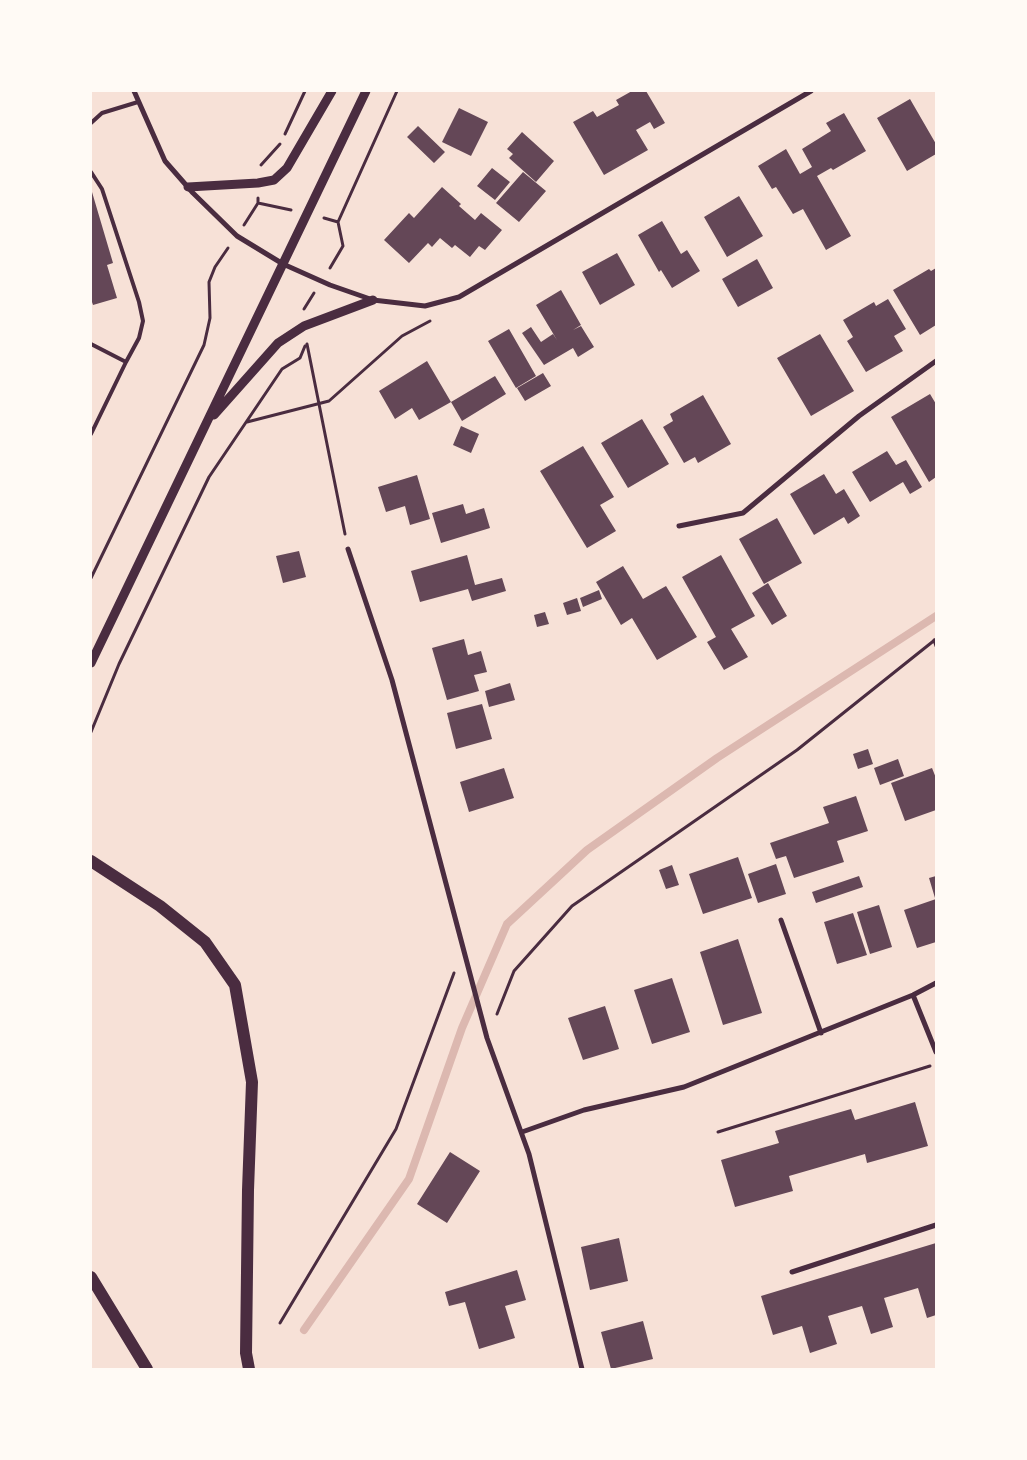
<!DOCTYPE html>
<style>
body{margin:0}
#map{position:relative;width:1027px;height:1460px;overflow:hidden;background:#f7e1d7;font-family:Inter,sans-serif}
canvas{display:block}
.frame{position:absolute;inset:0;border:92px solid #fffaf5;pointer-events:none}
</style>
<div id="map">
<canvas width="1027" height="1460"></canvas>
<div class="frame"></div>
</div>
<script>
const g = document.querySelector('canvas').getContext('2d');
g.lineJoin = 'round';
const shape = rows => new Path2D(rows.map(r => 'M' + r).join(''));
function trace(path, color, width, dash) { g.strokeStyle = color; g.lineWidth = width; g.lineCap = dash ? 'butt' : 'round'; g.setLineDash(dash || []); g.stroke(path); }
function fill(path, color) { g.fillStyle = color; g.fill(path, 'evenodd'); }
trace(shape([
 [304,1330,409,1179,462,1028,507,924,587,850,717,758,936,616]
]), '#dcb8b0', 8);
fill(shape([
 [632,91,646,91,665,123,654,129,650,122,636,130,648,150,604,175,573,122,593,111,597,117,619,105,616,100],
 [910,99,936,144,936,154,907,171,877,118],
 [459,108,488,122,471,156,442,142],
 [844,113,866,151,833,170,831,168,817,176,851,236,826,250,803,209,793,214,776,187,772,189,758,166,786,149,800,174,812,167,802,149,831,131,826,123],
 [418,126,445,152,434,163,407,137],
 [522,132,554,161,536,182,509,158,513,154,507,149],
 [492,168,510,182,495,200,477,186],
 [523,172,546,191,519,222,496,203],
 [442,187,461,204,459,206,475,220,481,213,502,230,485,250,479,246,470,257,455,245,452,248,440,238,432,247,428,243,409,263,384,240,409,213,414,218],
 [92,192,113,263,107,265,117,298,93,305,91,299],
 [739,196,763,236,727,257,704,217],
 [662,221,681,254,687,250,700,271,672,288,661,270,659,272,638,235],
 [617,253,635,285,600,305,582,272],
 [757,259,773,288,738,307,722,279],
 [936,268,936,325,920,335,893,290,929,269,931,271],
 [561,290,581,325,573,330,581,326,594,347,578,357,573,348,544,365,522,333,531,327,541,342,553,334,557,340,536,305],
 [888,299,906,329,894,336,903,351,866,372,847,341,853,337,843,320,874,302,876,306],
 [509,329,536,376,516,388,488,341],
 [820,334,854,391,811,416,777,358],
 [427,361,451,402,419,420,412,408,395,419,379,391],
 [543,373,551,386,525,401,517,388],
 [495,376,506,394,462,421,451,402],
 [930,394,936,404,936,477,929,482,891,417],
 [703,395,731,444,698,463,695,457,684,463,663,427,673,421,670,414],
 [642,419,669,464,628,488,601,443],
 [461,426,479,434,471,453,453,445],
 [583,446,614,497,600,505,616,531,587,548,540,471],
 [887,451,896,465,906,460,922,487,910,494,903,482,870,502,852,472],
 [824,474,836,494,844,489,860,516,848,524,844,517,814,535,790,494],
 [417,475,430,519,410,525,405,506,386,512,378,487],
 [463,504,466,514,484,508,490,528,441,543,432,513],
 [777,518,802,563,764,584,739,539],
 [299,551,306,577,283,583,276,556],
 [467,555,475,585,502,578,506,591,472,601,468,589,420,602,411,571],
 [721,555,755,616,731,629,748,657,724,670,707,642,716,637,682,577],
 [623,566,643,599,666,586,697,637,657,660,632,618,621,625,596,582],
 [768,583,787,616,772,625,752,593],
 [599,590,602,599,583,607,580,598],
 [577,598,581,611,567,615,563,603],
 [545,612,549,624,537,627,534,615],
 [464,639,468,655,481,651,487,672,474,675,479,691,447,700,432,648],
 [510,683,515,700,489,707,485,691],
 [482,704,492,739,456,749,447,713],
 [868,749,873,764,858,769,853,754],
 [898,759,904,776,880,785,874,768],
 [504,768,514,798,469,812,460,782],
 [932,768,936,778,936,810,905,821,891,783],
 [856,796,868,831,837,841,844,862,794,878,786,856,776,859,770,843,829,823,823,807],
 [738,857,752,898,703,914,689,874],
 [776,864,786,894,758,903,748,874],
 [672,865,679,885,666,889,659,870],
 [859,876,863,887,816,903,812,892],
 [936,876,936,898,935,898,929,878],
 [936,899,936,942,917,948,904,910],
 [879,905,892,947,870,954,857,912],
 [853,913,867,955,837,964,824,922],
 [738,939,762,1013,723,1025,700,952],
 [672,978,690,1032,652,1044,634,990],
 [605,1006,619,1049,583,1060,568,1018],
 [915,1102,928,1146,867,1163,865,1154,789,1176,793,1191,735,1207,721,1160,779,1143,775,1131,851,1109,855,1120],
 [450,1152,480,1171,447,1223,417,1204],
 [619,1238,628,1281,590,1290,581,1247],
 [936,1243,936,1315,927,1318,918,1288,884,1298,893,1327,871,1334,862,1306,828,1316,837,1344,810,1353,802,1326,773,1335,761,1296],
 [517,1270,526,1300,505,1306,515,1338,479,1349,465,1302,449,1306,445,1292],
 [643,1321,653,1359,611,1369,601,1332]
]), '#644757');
trace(shape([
 [285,134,305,91],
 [261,165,280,144],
 [258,203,291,210],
 [324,218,338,222],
 [244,225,258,203,258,198],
 [330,268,343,246,338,222,397,91],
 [304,309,314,293],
 [307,344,345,534],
 [247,422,329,401,402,336,430,321],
 [91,578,204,345,210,318,209,282,215,267,228,248],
 [934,640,936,646],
 [91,732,119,664,209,477,282,369,300,358,305,346],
 [497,1014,514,971,572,906,797,750,936,639],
 [718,1132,930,1066],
 [280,1323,396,1129,454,973]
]), '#4a2c40', 3);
trace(shape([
 [91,123,102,113,138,102],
 [91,172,102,189,139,302,143,321,139,338,126,362],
 [91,344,126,362,91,434]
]), '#4a2c40', 4);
trace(shape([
 [134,91,165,161,193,193,237,236,283,264,330,285,373,300,425,306,459,297,811,91],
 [679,526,743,513,859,416,936,361],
 [348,549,392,680,487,1038,529,1154,582,1369],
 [781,920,821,1033],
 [913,995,936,1052],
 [522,1132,584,1110,684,1087,913,995,936,983],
 [792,1272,936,1225]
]), '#4a2c40', 5);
trace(shape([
 [188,187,258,183,274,180,287,168,332,91],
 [214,415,278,343,304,326,373,300],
 [91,663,366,91]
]), '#4a2c40', 9);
trace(shape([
 [91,861,160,906,205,942,235,985,252,1082,248,1190,246,1353,249,1369],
 [91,1277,147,1369]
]), '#4a2c40', 12);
</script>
